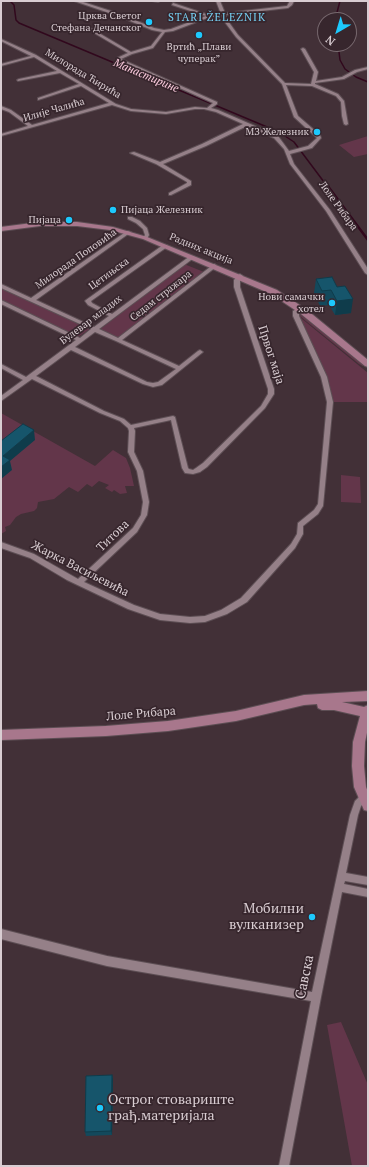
<!DOCTYPE html>
<meta charset="utf-8">
<style>
body{margin:0}
#map{position:relative;width:369px;height:1167px;overflow:hidden;background:#423037;font-family:"PT Serif",serif}
canvas{display:block}
.frame{position:absolute;inset:0;border:2px solid #d9cdd2;pointer-events:none}
.north{position:absolute;left:317px;top:12px;width:40px;height:40px;box-sizing:border-box;background:#37262d;border:1px solid #78696f;border-radius:50%;rotate:218deg;font-size:11px;font-weight:700;line-height:16px;text-align:center;color:#d9cdd2}
.north::after{content:'';display:block;margin:auto;width:14px;height:18px;background:#1dc9fd;clip-path:polygon(50% 0,100% 100%,50% 72%,0 100%)}
</style>
<div id="map">
<canvas width="369" height="1167"></canvas>
<div class="frame"></div>
<div class="north">N</div>
</div>
<script>
const g = document.querySelector('canvas').getContext('2d');
g.lineJoin = 'round';
function fill(path, color) { g.fillStyle = color; g.fill(path, 'evenodd'); }
const shape = rows => new Path2D(rows.map(r => 'M' + r).join(''));
function trace(path, color, width, dash) { g.strokeStyle = color; g.lineWidth = width; g.lineCap = dash ? 'butt' : 'round'; g.setLineDash(dash || []); g.stroke(path); }
function label(font, color, halo, rows, align = 'center') {
  g.font = font + ' "PT Serif",serif'; g.lineWidth = 3.5; g.setLineDash([]); g.textBaseline = 'middle'; g.strokeStyle = halo; g.fillStyle = color; for (const [text, x, y, turn = 0] of rows) {
    g.save(); g.translate(x, y); g.rotate((+turn || 0) * Math.PI / 180); g.textAlign = isNaN(turn) ? turn : align; if (halo) g.strokeText(text, 0, 0); g.fillText(text, 0, 0); g.restore();
  }
}
fill(shape([
 [368,136,368,154,354,157,339,145],
 [184,264,204,272,118,338,99,330],
 [1,287,90,329,78,337,1,300],
 [296,313,298,313,309,321,365,365,363,366,359,364],
 [296,314,368,373,368,402,330,402,329,395],
 [1,413,95,466,113,450,126,458,130,468,134,486,125,486,127,493,120,494,114,490,112,492,105,488,109,485,99,481,92,487,87,484,78,492,69,487,54,499,38,502,37,508,34,511,21,514,16,517,10,525,5,527,6,531,1,534],
 [341,475,360,477,361,503,341,502],
 [341,1022,368,1085,368,1166,352,1166,327,1025]
]), '#63364a');
trace(shape([
 [10,1,14,5,16,20,19,23,279,132,294,142,327,186],
 [335,20,340,1],
 [338,44,340,60,345,69,356,77,368,82]
]), '#31081d', 1.5);
trace(shape([
 [327,185,368,240]
]), '#31081d', 2.5);
const minor = shape([
 [74,1,80,1,120,14,154,28,164,30,171,29,206,16,172,5,173,3,209,15,221,14,216,1,220,1,225,13,287,6,290,1,294,1,292,5,288,8,225,15,228,21,238,35,285,83,311,84,314,72,301,49,303,48,305,49,318,72,316,81,342,77,355,70,368,67,368,69,357,72,344,79,315,83,315,84,338,94,344,101,348,124,346,125,344,124,342,116,341,102,336,96,312,86,286,85,298,116,320,135,321,138,312,148,290,154,294,164,330,210,368,269,368,275,365,273,326,211,290,164,284,149,274,138,247,126,206,146,163,164,191,181,191,185,171,195,169,195,169,193,187,183,187,182,156,164,130,153,134,152,160,162,202,144,243,124,216,112,204,109,195,109,166,114,131,111,112,105,1,136,1,134,28,126,9,112,1,109,1,106,11,110,32,125,109,103,81,86,38,100,38,98,79,84,60,73,18,81,17,80,19,79,57,71,34,57,1,66,1,64,31,56,1,41,1,39,36,55,116,104,131,109,166,112,195,107,207,108,213,103,117,60,117,58,128,53,84,27,87,26,131,52,151,46,162,32,152,30,118,16,74,1],
 [222,16,224,21,236,37,282,84,294,117,317,138,308,146,289,151,278,136,218,110,211,108,217,104,217,102,121,59,132,54,153,48,165,32,173,31,210,17,222,16],
 [152,1,160,1,158,2,152,1],
 [128,217,132,217,140,221,147,228,149,235,147,239,143,238,145,235,143,229,136,223,128,219,128,217],
 [127,231,131,232,36,300,94,327,109,316,88,305,85,301,86,300,163,245,167,245,167,247,91,301,92,303,112,314,190,256,195,257,99,329,118,338,214,264,216,265,216,267,122,340,179,366,198,351,200,350,203,352,162,385,153,387,143,384,71,350,36,376,104,411,124,419,131,425,173,416,175,417,188,468,189,469,193,470,196,468,203,463,261,406,268,394,268,389,234,287,234,280,238,275,240,274,243,276,240,280,240,287,274,389,274,394,265,408,207,467,200,472,193,474,185,473,182,468,171,420,134,428,135,431,134,452,143,471,149,502,147,515,137,532,84,582,134,605,160,614,190,617,205,616,221,610,241,598,291,544,297,534,298,523,314,510,318,504,327,402,321,377,293,316,293,311,298,308,300,307,303,309,299,312,299,316,327,377,333,402,323,506,318,514,303,526,303,534,295,548,247,602,227,614,205,622,190,623,160,620,128,609,67,580,30,558,1,548,1,542,34,554,78,579,133,528,141,515,143,502,137,471,128,452,129,431,128,428,120,421,100,413,32,379,1,401,1,396,23,380,1,368,1,364,26,377,76,340,1,304,1,300,80,338,91,329,1,288,1,284,31,298,127,231],
 [95,332,116,341,176,369,158,382,153,383,147,382,75,347,95,332],
 [365,793,368,794,368,799,361,806,358,815,346,873,368,877,368,885,345,881,344,884,368,889,368,897,342,892,321,997,289,1166,279,1166,311,1001,107,966,1,939,1,929,107,956,312,992,350,815,355,801,362,794,365,793]
]);
const major = shape([
 [40,222,77,222,113,227,147,237,277,290,307,310,368,360,368,367,365,366,301,314,271,294,143,239,110,230,77,226,40,226,1,231,1,227,40,222],
 [368,691,368,701,342,702,364,707,368,705,368,728,365,742,364,766,366,787,368,792,368,811,364,810,354,787,352,766,353,742,360,716,334,710,322,710,318,708,317,704,304,705,236,721,168,731,106,736,1,740,1,730,106,726,168,721,236,711,304,695,368,691]
]);
trace(minor, '#5d4e54', 2);
trace(major, '#5d4e54', 2);
fill(minor, '#958088');
fill(major, '#a8778c');
fill(shape([
 [316,279,337,287,351,313,335,315,329,305,320,306,314,293],
 [112,1075,113,1080,112,1135,86,1136,85,1132]
]), '#13495c');
fill(shape([
 [353,299,351,313,335,315,337,301],
 [34,430,35,440,10,461,12,470,1,479,1,467,3,456],
 [112,1075,113,1080,112,1135,111,1131]
]), '#0f3c4b');
const building = shape([
 [332,277,337,287,345,286,353,299,337,301,331,290,322,291,316,279,332,277],
 [23,424,34,430,3,456,10,460,1,467,1,441,23,424],
 [112,1075,111,1131,85,1132,86,1076,112,1075]
]);
fill(building, '#16556b');
trace(building, '#0f3c4b', 1);
for (const [x, y, r, color] of [
 [149,22,4,"#1dc9fd"],
 [199,35,4,"#1dc9fd"],
 [317,132,4,"#1dc9fd"],
 [113,210,4,"#1dc9fd"],
 [69,220,4,"#1dc9fd"],
 [332,303,4,"#1dc9fd"],
 [312,917,4,"#1dc9fd"],
 [100,1108,4,"#1dc9fd"]
]) { const dot = new Path2D(); dot.arc(x, y, r, 0, 2 * Math.PI); g.fillStyle = color; g.fill(dot); trace(dot, '#37262d', 1.5); }
label('10px', '#d9cdd2', '#37262d', [
 ["Црква Светог",141,16],
 ["Стефана Дечанског",141,28],
 ["Вртић „Плави",199,47,"center"],
 ["чуперак”",199,59,"center"],
 ["МЗ Железник",309,132],
 ["Пијаца Железник",121,210,"left"],
 ["Пијаца",61,220],
 ["Нови самачки",324,297],
 ["хотел",324,309]
], 'right');
label('10px', '#d9cdd2', '#37262d', [
 ["Милорада Ћирића",83,74,31],
 ["Илије Чалића",54,110,-16],
 ["Лоле Рибара",338,206,54],
 ["Радних акција",201,249,22],
 ["Милорада Поповића",76,259,-35],
 ["Цетињска",109,274,-36],
 ["Седам стражара",161,296,-38],
 ["Булевар младих",91,320,-37]
]);
g.letterSpacing = '1px';
label('11px', '#75d0f3', '#37262d', [
 ["STARI ŽELEZNIK",217,18]
]);
g.letterSpacing = '0px';
label('italic 11px', '#fdccdf', '#37262d', [
 ["Манастирине",146,76,23]
]);
label('12px', '#d9cdd2', '#37262d', [
 ["Првог маја",271,355,72],
 ["Титова",113,536,-44],
 ["Жарка Васиљевића",80,569,27],
 ["Лоле Рибара",141,714,-5]
]);
label('14px', '#d9cdd2', '#37262d', [
 ["Мобилни",304,909],
 ["вулканизер",304,925],
 ["Острог стовариште",108,1100,"left"],
 ["грађ.материјала",108,1116,"left"]
], 'right');
label('14px', '#d9cdd2', '#37262d', [
 ["Савска",305,977,-78]
]);
</script>
